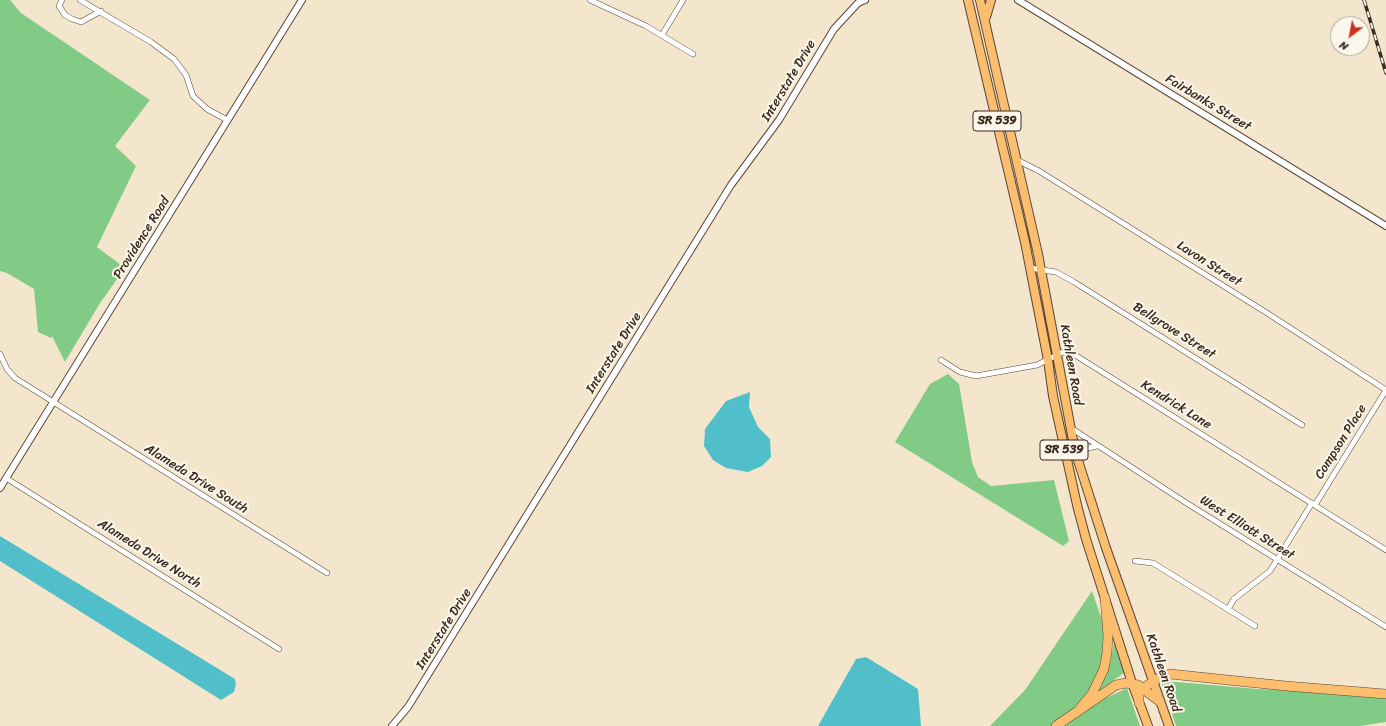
<!DOCTYPE html>
<style>
body{margin:0}
#map{position:relative;width:1386px;height:726px;overflow:hidden;background:#f4e6cc;font-family:Sriracha,sans-serif}
canvas{display:block}
.north{position:absolute;left:1330px;top:16px;width:40px;height:40px;box-sizing:border-box;background:#fbf7ec;border:1px solid #aea59a;border-radius:50%;rotate:212deg;font-size:11px;font-weight:700;line-height:16px;text-align:center;color:#3b2a1e}
.north::after{content:'';display:block;margin:auto;width:14px;height:18px;background:#c8321e;clip-path:polygon(50% 0,100% 100%,50% 72%,0 100%)}
</style>
<div id="map">
<canvas width="1386" height="726"></canvas>
<div class="north">N</div>
</div>
<script>
const g = document.querySelector('canvas').getContext('2d');
g.lineJoin = 'round';
function fill(path, color) { g.fillStyle = color; g.fill(path, 'evenodd'); }
const shape = rows => new Path2D(rows.map(r => 'M' + r).join(''));
function trace(path, color, width, dash) { g.strokeStyle = color; g.lineWidth = width; g.lineCap = dash ? 'butt' : 'round'; g.setLineDash(dash || []); g.stroke(path); }
function label(font, color, halo, rows, align = 'center') {
  g.font = font + ' Sriracha,sans-serif'; g.lineWidth = 4; g.setLineDash([]); g.textBaseline = 'middle'; g.strokeStyle = halo; g.fillStyle = color; for (const [text, x, y, turn = 0] of rows) {
    g.save(); g.translate(x, y); g.rotate((+turn || 0) * Math.PI / 180); g.textAlign = isNaN(turn) ? turn : align; if (halo) g.strokeText(text, 0, 0); g.fillText(text, 0, 0); g.restore();
  }
}
fill(shape([
 [0,0,10,0,21,13,150,100,115,146,136,166,97,247,125,268,100,303,65,362,52,336,51,338,38,332,34,289,7,273,0,271],
 [948,374,959,384,972,462,978,477,991,486,1054,480,1069,541,1063,546,895,442,930,384],
 [1092,591,1102,620,1104,639,1102,668,1085,698,1070,713,1051,726,990,726,1025,690],
 [1114,642,1124,673,1098,691,1110,664],
 [1161,682,1177,682,1257,689,1339,693,1386,697,1386,722,1360,726,1176,726],
 [1127,688,1140,726,1064,726,1104,699]
]), '#82cb87');
fill(shape([
 [750,392,749,407,758,427,770,439,771,457,762,466,748,472,726,468,713,460,704,446,705,429,726,401],
 [0,536,235,679,236,684,234,692,221,700,0,561],
 [866,657,918,689,921,726,818,726,856,659]
]), '#51bfc9');
const minor = shape([
 [62,0,59,6,65,15,72,19,81,22,101,11],
 [80,0,151,42,174,59,186,75,193,96,207,109,227,120],
 [590,0,646,26,693,54],
 [662,35,683,0],
 [1017,160,1039,171,1267,313,1386,390,1315,505],
 [1030,268,1056,272,1074,282,1302,425],
 [0,354,7,369,15,378,327,573],
 [941,360,960,372,976,376,1037,365,1063,352,1075,355,1386,550],
 [1071,428,1188,504,1386,627],
 [1077,456,1088,448,1097,446],
 [6,478,279,649],
 [1135,561,1153,563,1255,626],
 [1228,609,1234,599,1270,571,1312,503]
]);
const tertiary = shape([
 [1018,0,1386,226],
 [0,488,302,0],
 [392,726,408,707,731,185,779,120,834,29,858,3,865,0]
]);
const primary = shape([
 [968,0,1025,242,1048,360,1053,396,1077,505,1086,539,1132,683,1148,726],
 [980,0,1038,254,1075,451,1106,548,1169,726],
 [986,17,991,0]
]);
const motorway = shape([
 [1139,703,1139,694,1143,688,1159,678,1170,674,1286,686,1386,694],
 [1076,713,1092,694,1104,669,1107,653,1108,636,1105,598],
 [1056,726,1116,685,1126,683,1138,685,1159,701]
]);
trace(minor, '#574638', 6);
trace(tertiary, '#574638', 8);
trace(primary, '#574638', 10);
trace(motorway, '#574638', 10);
trace(minor, '#fff', 5);
trace(tertiary, '#fff', 6);
trace(primary, '#fbbd6e', 8);
trace(motorway, '#fbbd6e', 9);
const rail = shape([
 [1364,0,1386,73]
]);
trace(rail, '#3b2a1e', 3.5);
trace(rail, '#fbf7ec', 2, [6]);
for (const [x, y, w] of [
 [997,121,48],
 [1064,450,48]
]) { const box = new Path2D(); box.roundRect(x - w / 2, y - 10, w, 20, 3); g.fillStyle = '#fbf7ec'; g.fill(box); trace(box, '#3b2a1e', 1); }
label('bold 12px', '#3b2a1e', null, [
 ["SR 539",997,121],
 ["SR 539",1064,450]
]);
label('13px', '#3b2a1e', '#fbf7ec', [
 ["Interstate Drive",789,81,-59],
 ["Fairbanks Street",1208,103,31],
 ["Providence Road",142,238,-58],
 ["Lavon Street",1209,264,32],
 ["Bellgrove Street",1174,331,32],
 ["Interstate Drive",614,353,-58],
 ["Kathleen Road",1071,365,80],
 ["Kendrick Lane",1176,405,32],
 ["Compson Place",1341,442,-58],
 ["Alameda Drive South",196,479,32],
 ["West Elliott Street",1247,528,32],
 ["Alameda Drive North",149,554,32],
 ["Interstate Drive",444,629,-58],
 ["Kathleen Road",1163,673,71]
]);
</script>
